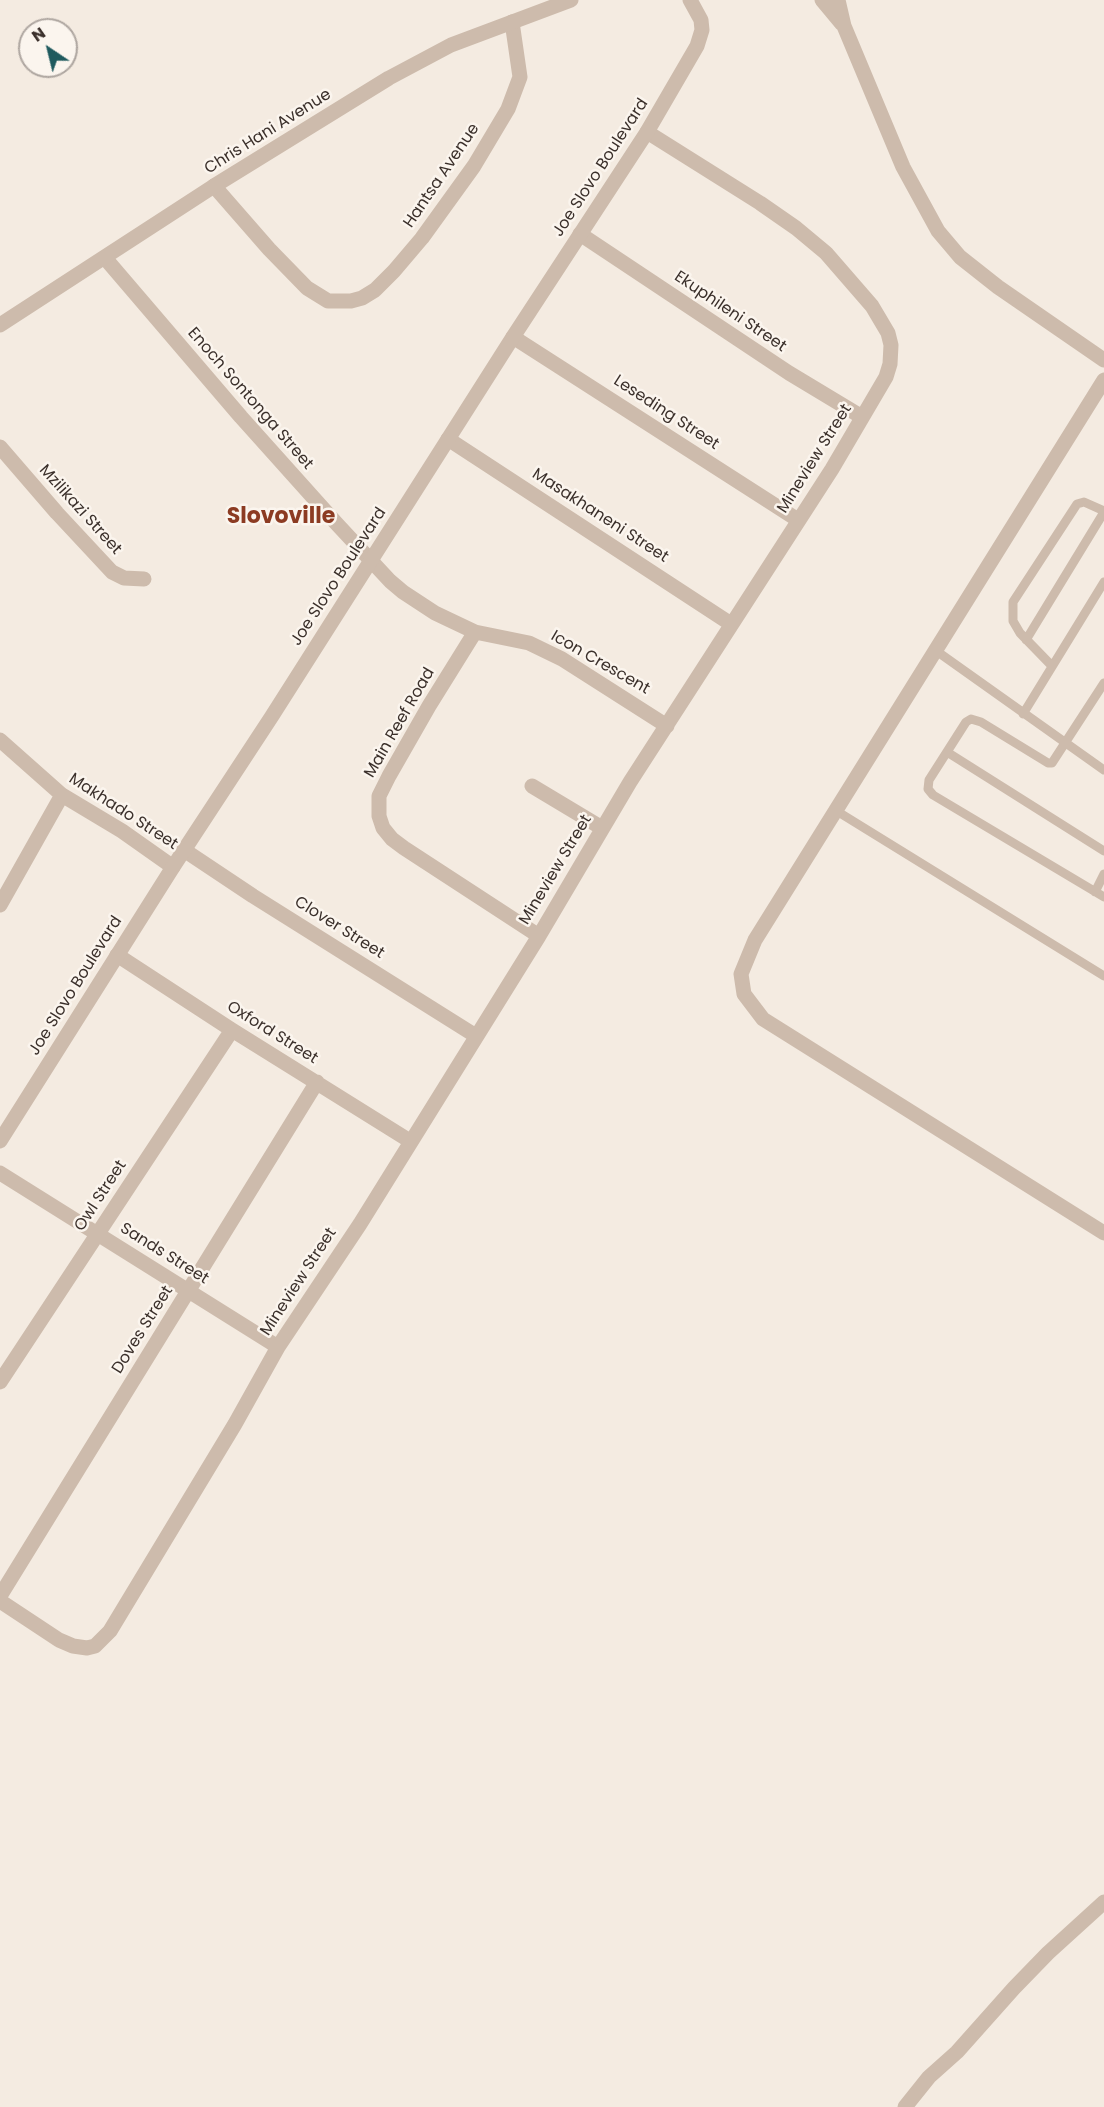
<!DOCTYPE html>
<style>
body{margin:0}
#map{position:relative;width:1104px;height:2107px;overflow:hidden;background:#f4ebe1;font-family:Poppins,sans-serif}
canvas{display:block}
.north{position:absolute;left:18px;top:18px;width:60px;height:60px;box-sizing:border-box;background:#fbf5ee;border:2px solid #aea6a0;border-radius:50%;rotate:325deg;font-size:16px;font-weight:700;line-height:24px;text-align:center;color:#3b302b}
.north::after{content:'';display:block;margin:auto;width:21px;height:27px;background:#1f5a5e;clip-path:polygon(50% 0,100% 100%,50% 72%,0 100%)}
</style>
<div id="map">
<canvas width="1104" height="2107"></canvas>
<div class="north">N</div>
</div>
<script>
const g = document.querySelector('canvas').getContext('2d');
g.lineJoin = 'round';
const shape = rows => new Path2D(rows.map(r => 'M' + r).join(''));
function trace(path, color, width, dash) { g.strokeStyle = color; g.lineWidth = width; g.lineCap = dash ? 'butt' : 'round'; g.setLineDash(dash || []); g.stroke(path); }
function label(font, color, halo, rows, align = 'center') {
  g.font = font + ' Poppins,sans-serif'; g.lineWidth = 5; g.setLineDash([]); g.textBaseline = 'middle'; g.strokeStyle = halo; g.fillStyle = color; for (const [text, x, y, turn = 0] of rows) {
    g.save(); g.translate(x, y); g.rotate((+turn || 0) * Math.PI / 180); g.textAlign = isNaN(turn) ? turn : align; if (halo) g.strokeText(text, 0, 0); g.fillText(text, 0, 0); g.restore();
  }
}
trace(shape([
 [1026,640,1104,512],
 [935,650,1104,770],
 [1052,666,1020,633,1013,621,1013,602,1077,504,1084,502,1104,511],
 [1104,683,1052,763,1048,763,981,722,971,719,966,722,929,780,928,789,933,795,1104,897],
 [1023,714,1104,582],
 [947,752,1104,851],
 [835,810,1104,976],
 [1095,892,1104,874]
]), '#cdbbac', 9);
trace(shape([
 [822,0,842,24],
 [838,0,844,26,903,167,938,231,960,257,998,287,1104,360],
 [214,186,269,249,307,288,328,301,351,301,362,298,375,290,394,271,422,238,474,166,508,109,520,77,512,22],
 [580,234,789,373,862,417],
 [105,258,241,417,336,523,390,581,403,592,435,613,475,632,529,643,562,659,667,726],
 [513,337,798,520],
 [1104,380,755,940,741,974,744,994,763,1019,1104,1233],
 [448,439,731,624],
 [0,447,57,513,112,572,124,578,144,579],
 [475,632,429,706,389,776,379,796,379,816,383,828,392,839,404,848,539,936],
 [0,740,62,795,122,831,173,867],
 [532,786,602,828],
 [184,850,253,896,476,1036],
 [0,905,62,795],
 [117,955,232,1030,410,1141],
 [0,1173,278,1347],
 [0,1382,232,1030],
 [0,1596,317,1082],
 [0,1601,59,1640,73,1646,87,1648,95,1646,110,1631,235,1424,278,1347,360,1224,539,936,630,782,832,469,886,377,890,364,891,345,888,333,872,306,826,253,796,228,760,203,647,132],
 [905,2107,929,2077,957,2052,1014,1988,1048,1953,1104,1902]
]), '#cdbbac', 15);
trace(shape([
 [0,325,214,186,389,78,451,45,571,0],
 [0,1141,173,867,272,716,513,337,647,132,697,46,702,30,701,20,690,0]
]), '#cdbbac', 15);
label('16px', '#3b302b', '#fbf5ee', [
 ["Chris Hani Avenue",268,132,-32],
 ["Joe Slovo Boulevard",601,168,-57],
 ["Hantsa Avenue",442,176,-56],
 ["Ekuphileni Street",730,312,34],
 ["Enoch Sontonga Street",250,399,49],
 ["Leseding Street",666,413,33],
 ["Mineview Street",815,459,-58],
 ["Mzilikazi Street",80,510,48],
 ["Masakhaneni Street",600,516,33],
 ["Joe Slovo Boulevard",339,577,-57],
 ["Icon Crescent",600,663,30],
 ["Main Reef Road",400,723,-60],
 ["Makhado Street",123,812,33],
 ["Mineview Street",556,870,-59],
 ["Clover Street",339,928,32],
 ["Joe Slovo Boulevard",76,986,-58],
 ["Oxford Street",272,1033,32],
 ["Owl Street",101,1196,-57],
 ["Sands Street",164,1254,32],
 ["Mineview Street",299,1282,-57],
 ["Doves Street",143,1330,-58]
]);
label('bold 22px', '#8c3b22', '#fbf5ee', [
 ["Slovoville",281,517]
]);
</script>
